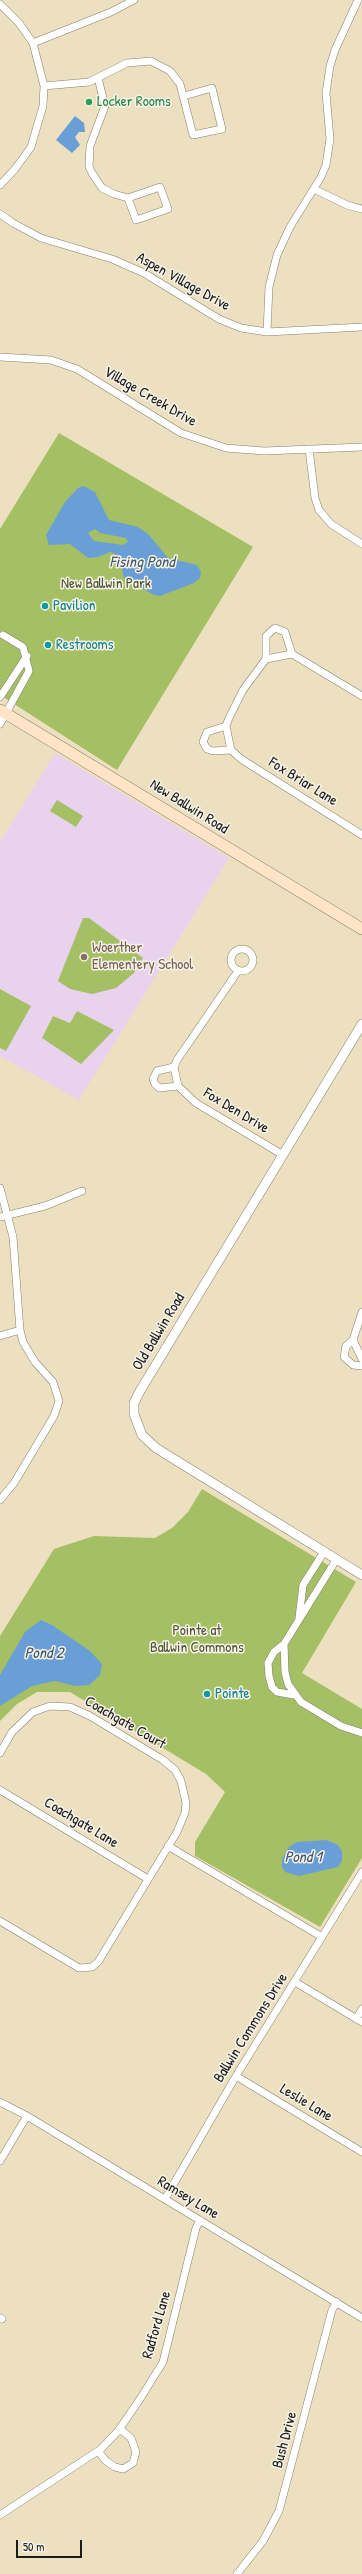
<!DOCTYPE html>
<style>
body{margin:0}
#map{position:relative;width:362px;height:2574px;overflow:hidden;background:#ede0c0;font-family:"Patrick Hand",sans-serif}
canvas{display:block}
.scale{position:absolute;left:16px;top:2540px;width:66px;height:18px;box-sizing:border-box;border:2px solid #1c1c1c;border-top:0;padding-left:5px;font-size:12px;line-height:14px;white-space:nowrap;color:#1c1c1c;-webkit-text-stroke:3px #f7f3e8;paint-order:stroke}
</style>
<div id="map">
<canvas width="362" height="2574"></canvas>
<div class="scale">50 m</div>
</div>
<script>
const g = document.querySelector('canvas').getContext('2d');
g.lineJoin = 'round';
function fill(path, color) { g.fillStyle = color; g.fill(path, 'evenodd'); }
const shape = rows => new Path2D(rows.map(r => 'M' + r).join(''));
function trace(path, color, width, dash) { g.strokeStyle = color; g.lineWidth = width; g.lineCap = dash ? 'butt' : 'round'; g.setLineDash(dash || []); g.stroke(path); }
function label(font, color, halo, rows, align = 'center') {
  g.font = font + ' "Patrick Hand",sans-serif'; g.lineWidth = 3; g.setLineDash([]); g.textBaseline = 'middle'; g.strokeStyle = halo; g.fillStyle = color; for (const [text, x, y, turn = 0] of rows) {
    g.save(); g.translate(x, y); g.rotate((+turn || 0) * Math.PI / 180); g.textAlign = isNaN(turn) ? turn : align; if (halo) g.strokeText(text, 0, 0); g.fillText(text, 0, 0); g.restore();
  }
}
fill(shape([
 [55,753,229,858,79,1100,0,1056,0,842]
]), '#e9d2ed');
fill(shape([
 [59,433,253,547,117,770,0,695,0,529],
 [57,800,83,816,76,827,50,811],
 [83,918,89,918,143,958,134,973,116,988,92,994,70,989,58,981],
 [0,989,31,1006,6,1051,0,1048],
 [77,1011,114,1030,81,1064,42,1038,53,1016,70,1023],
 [202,1489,356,1582,302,1673,362,1709,362,1858,320,1927,195,1856,195,1842,225,1792,206,1774,70,1692,37,1692,17,1704,0,1721,0,1636,54,1549,94,1536,155,1538,172,1528,188,1512]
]), '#a5bf65');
fill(shape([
 [75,116,84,123,85,132,79,132,75,137,80,145,72,153,56,140],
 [84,486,95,492,109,520,138,527,149,535,168,558,197,565,201,572,200,578,194,583,160,596,154,595,124,578,119,558,114,553,110,552,98,557,88,558,70,544,49,545,46,535,65,502,78,488],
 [95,529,100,533,126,538,128,542,123,545,94,541,88,533],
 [41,1620,52,1625,90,1651,102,1664,100,1675,89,1685,75,1686,55,1681,32,1686,0,1706,0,1675,25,1632],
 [327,1840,338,1845,342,1851,342,1861,338,1867,299,1876,285,1872,282,1866,282,1859,289,1847,297,1842]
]), '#699fd6');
const minor = shape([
 [0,4,19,23,33,43,44,86,43,106,31,147,15,169,0,185],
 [33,43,111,12,134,0],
 [98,78,105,106,90,146,89,167,92,173,102,188,114,194,128,198,160,187,168,209,136,220,128,198],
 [44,86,89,82,127,63,151,61,170,71,180,84,193,135,222,129,212,88,184,96],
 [314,189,347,205,362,209],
 [0,214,13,223,41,238,112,259,144,273,219,319,241,328,267,332,362,327],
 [267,332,269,287,277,255,290,227,321,177,326,165,330,139,326,93,330,66,335,50,358,0],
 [0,357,51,360,77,369,181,433,226,448,264,451,362,447],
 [309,449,315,498,319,510,331,524,362,544],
 [266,659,243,690,229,718,226,726,231,750,241,759,362,835],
 [266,659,292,654,362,696],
 [266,659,266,636,275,628,285,632,292,654],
 [0,697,27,656],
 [0,724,29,671,23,647,3,635],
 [226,726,207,732,203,742,207,749,213,751,231,750],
 '231 960a11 11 0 1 1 22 0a11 11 0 1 1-22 0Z',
 [238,971,177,1060,174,1067,178,1086,196,1103,283,1155],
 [174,1067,157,1071,153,1079,155,1084,159,1088,178,1086],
 [0,1188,13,1237,20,1330,23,1342,35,1362,53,1382,59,1401,54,1416,14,1483,0,1500],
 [0,1217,45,1206,82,1191],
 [362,1312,353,1340,362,1359],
 [0,1336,20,1330],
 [353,1340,346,1346,344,1357,353,1365,362,1366],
 [336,1560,284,1644,285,1672,288,1684,301,1702,341,1726,362,1733],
 [299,1618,303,1585,324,1552],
 [284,1644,274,1652,268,1663,269,1676,272,1687,277,1692,294,1695],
 [0,1753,12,1732,33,1712,50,1706,70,1707,90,1716,163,1760,175,1770,181,1781,186,1803,185,1813,177,1832,98,1962,92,1967,79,1968,0,1921],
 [0,1790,148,1879],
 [168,1846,322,1937],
 [295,1982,362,2022],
 [356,2019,362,2009],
 [236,2076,362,2152],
 [0,2102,27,2116,362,2318],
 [0,2161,27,2116],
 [165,2199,236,2076,362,1872],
 [0,2318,2,2319],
 [98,2451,106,2461,115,2467,123,2469,133,2463,136,2452,131,2438,120,2429],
 [0,2515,101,2449,118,2431,140,2399,163,2362,196,2228,200,2220],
 [237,2574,263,2541,279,2511,332,2310,337,2302]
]);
const tertiary = shape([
 [362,1024,140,1391,134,1403,134,1414,142,1435,156,1448,362,1575]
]);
const secondary = shape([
 [0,710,362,929]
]);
trace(minor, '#847e6e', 8);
trace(tertiary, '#847e6e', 10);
trace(secondary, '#847e6e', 12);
trace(minor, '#fff', 7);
trace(tertiary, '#fff', 9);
trace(secondary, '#ffe4c6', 11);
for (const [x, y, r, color] of [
 [89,102,4,"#2e9e5b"],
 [45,606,4,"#0f9aa8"],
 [48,645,4,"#0f9aa8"],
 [84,957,4,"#8d6e63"],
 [207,1694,4,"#0f9aa8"]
]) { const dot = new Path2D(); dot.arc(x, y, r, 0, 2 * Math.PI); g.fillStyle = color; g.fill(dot); trace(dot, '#f7f3e8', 1.5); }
label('15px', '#27864d', '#f7f3e8', [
 ["Locker Rooms",97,102]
], 'left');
label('15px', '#1c1c1c', '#f7f3e8', [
 ["Aspen Village Drive",183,282,29],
 ["Village Creek Drive",150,397,30],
 ["Fox Briar Lane",303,782,32],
 ["New Ballwin Road",189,807,32],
 ["Fox Den Drive",236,1111,31],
 ["Old Ballwin Road",159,1332,-59],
 ["Coachgate Court",125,1723,30],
 ["Coachgate Lane",81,1823,31],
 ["Ballwin Commons Drive",251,2028,-58],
 ["Leslie Lane",306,2103,31],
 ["Ramsey Lane",188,2198,31],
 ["Radford Lane",157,2325,-74],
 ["Bush Drive",285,2440,-75]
]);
label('15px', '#4c5536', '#f7f3e8', [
 ["New Ballwin Park",106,584],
 ["Pointe at",197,1631],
 ["Ballwin Commons",197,1648]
]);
label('15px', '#0d838f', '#f7f3e8', [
 ["Pavilion",53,606],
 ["Restrooms",56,645],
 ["Pointe",215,1694]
], 'left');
label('15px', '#785e54', '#f7f3e8', [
 ["Woerther",92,948],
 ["Elementery School",92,965]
], 'left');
label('italic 16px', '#3f5770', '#f7f3e8', [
 ["Fising Pond",142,563],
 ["Pond 2",44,1654],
 ["Pond 1",303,1858]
]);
</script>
